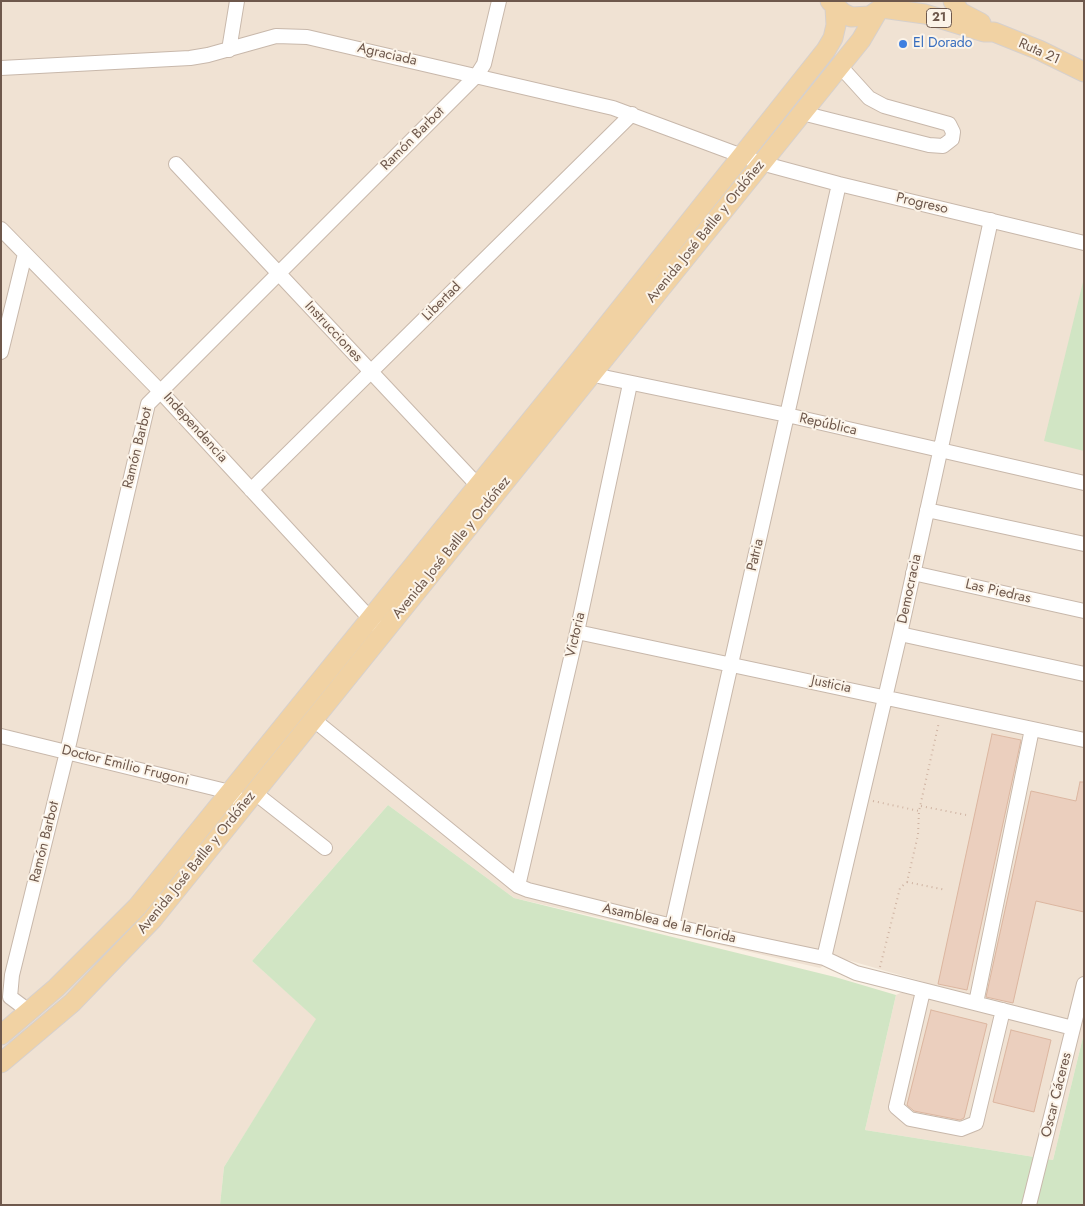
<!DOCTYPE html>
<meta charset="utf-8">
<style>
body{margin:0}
#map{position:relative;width:1085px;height:1206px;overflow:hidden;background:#f9f0e3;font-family:Jost,sans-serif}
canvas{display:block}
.frame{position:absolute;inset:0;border:2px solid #6e584c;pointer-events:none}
</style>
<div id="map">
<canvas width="1085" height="1206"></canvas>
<div class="frame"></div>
</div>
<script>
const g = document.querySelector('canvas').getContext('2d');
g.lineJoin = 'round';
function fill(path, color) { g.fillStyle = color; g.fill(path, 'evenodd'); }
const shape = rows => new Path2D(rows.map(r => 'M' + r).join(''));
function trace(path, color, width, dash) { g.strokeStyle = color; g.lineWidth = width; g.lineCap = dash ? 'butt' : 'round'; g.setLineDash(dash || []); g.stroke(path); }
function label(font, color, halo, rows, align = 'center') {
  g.font = font + ' Jost,sans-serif'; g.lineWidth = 4; g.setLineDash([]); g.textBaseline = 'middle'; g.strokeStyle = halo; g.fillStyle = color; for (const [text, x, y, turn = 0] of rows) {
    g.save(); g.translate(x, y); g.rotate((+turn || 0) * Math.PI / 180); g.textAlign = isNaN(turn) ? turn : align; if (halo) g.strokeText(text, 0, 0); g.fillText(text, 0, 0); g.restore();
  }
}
fill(shape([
 [1,1,1084,1,1084,1033,1053,1160,865,1130,896,995,924,982,837,957,820,968,514,898,388,805,252,961,317,1019,224,1167,220,1205,1,1205]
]), '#f0e2d3');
fill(shape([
 [1084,278,1084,451,1044,441],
 [388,805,514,898,835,977,896,995,865,1130,1053,1160,1084,1033,1084,1205,220,1205,224,1167,316,1019,252,961]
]), '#d1e5c4');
const building = shape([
 [992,734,1021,740,967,990,938,984,992,734],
 [1080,782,1084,782,1084,912,1036,901,1013,1003,986,997,1031,791,1076,801,1080,782],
 [931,1010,987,1024,964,1118,960,1120,914,1111,907,1105,931,1010],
 [1011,1030,1051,1040,1034,1112,993,1102,1011,1030]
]);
fill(building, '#ebcfbe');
trace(building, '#dcb6a0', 1);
const minor = shape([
 [229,50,237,1],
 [1,68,190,58,208,55,276,36,307,37,613,108,761,163,839,184,1084,243],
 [802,113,929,145,943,146,952,139,953,132,949,124,884,106,869,98,840,66],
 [176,164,483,491],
 [1,229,160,391,376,625],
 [1,352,25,254],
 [584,373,787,415,1084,483],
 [251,490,632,114],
 [927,510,1084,544],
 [913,573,1084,611],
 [577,632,1084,740],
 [900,634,1084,674],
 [314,720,518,886,528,890,672,926,824,958,856,973,1073,1028],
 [1,736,230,792,246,805],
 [255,793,325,848],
 [518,886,577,632,630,384],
 [672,926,839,184],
 [824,958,900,634,991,220],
 [923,991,896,1107,910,1119,961,1129,976,1123,1003,1010],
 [976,1003,1032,729],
 [30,1012,10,997,12,975,67,752,148,404,477,75,484,64,499,1],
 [1029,1205,1084,984]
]);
const major = shape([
 [830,1,843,13,851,17,870,16,883,7],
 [953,1,960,12,981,23],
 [882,8,925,14,984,32,994,32,1039,50,1084,72],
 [1,1035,56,988,137,907,230,792,573,368,826,50,833,38,836,25,835,8],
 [1,1063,72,1003,152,920,861,40,878,11]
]);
trace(minor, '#c8b8ab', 16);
trace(major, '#d6d0cd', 21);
trace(shape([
 [873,801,919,811],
 [921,806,966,815],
 [907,882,946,890],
 [880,967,900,888,907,882,918,835,919,811,939,722]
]), '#cfb3a2', 2, [1, 4]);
trace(minor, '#fff', 14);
trace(major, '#f1d2a3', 19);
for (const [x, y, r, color] of [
 [903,44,5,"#3f7fe0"]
]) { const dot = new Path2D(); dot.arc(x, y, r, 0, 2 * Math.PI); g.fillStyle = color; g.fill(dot); trace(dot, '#fcf4e9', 2); }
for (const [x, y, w] of [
 [939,18,25]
]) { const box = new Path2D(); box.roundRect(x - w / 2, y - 9.5, w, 19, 4); g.fillStyle = '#fcf4e9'; g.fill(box); trace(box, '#6e584c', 1); }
label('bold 12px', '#6e584c', null, [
 ["21",939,18]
]);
label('14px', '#366cbe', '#fcf4e9', [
 ["El Dorado",913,44]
], 'left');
label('14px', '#6e584c', '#fcf4e9', [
 ["Ruta 21",1039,52,24],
 ["Agraciada",387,55,13],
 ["Ramón Barbot",413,139,-45],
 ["Progreso",922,204,13],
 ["Avenida José Batlle y Ordóñez",706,232,-51],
 ["Libertad",442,302,-45],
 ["Instrucciones",333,332,47],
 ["República",828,425,13],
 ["Independencia",195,428,48],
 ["Ramón Barbot",138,448,-76],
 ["Avenida José Batlle y Ordóñez",452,548,-51],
 ["Patria",756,555,-77],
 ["Democracia",910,589,-78],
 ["Las Piedras",998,592,13],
 ["Victoria",576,635,-77],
 ["Justicia",831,685,12],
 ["Doctor Emilio Frugoni",125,766,14],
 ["Ramón Barbot",45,842,-76],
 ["Avenida José Batlle y Ordóñez",197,863,-51],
 ["Asamblea de la Florida",669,924,13],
 ["Oscar Cáceres",1057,1095,-76]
]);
</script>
